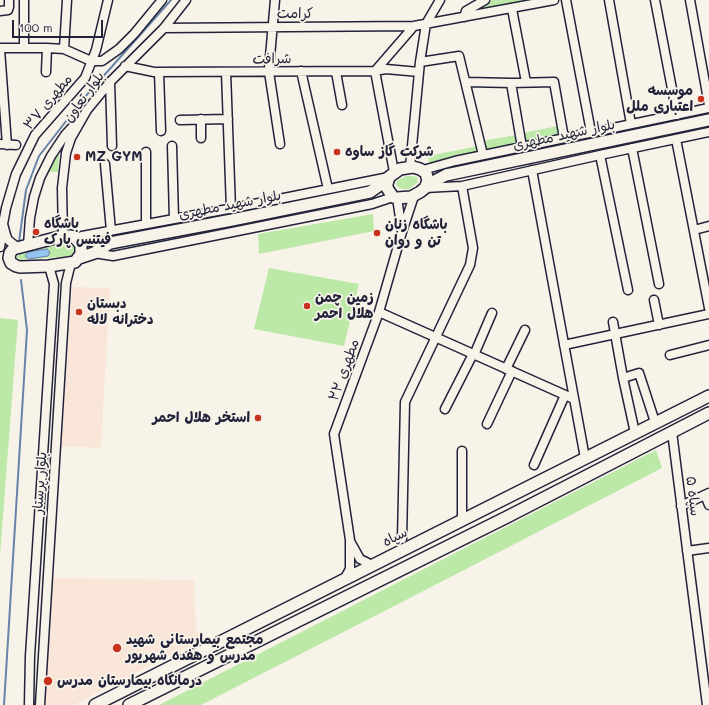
<!DOCTYPE html>
<meta charset="utf-8">
<style>
body{margin:0}
#map{position:relative;width:709px;height:705px;overflow:hidden;background:#f7f3e8;font-family:Mali,sans-serif}
canvas{display:block}
.scale{position:absolute;left:12px;top:20px;width:91px;height:18px;box-sizing:border-box;border:2px solid #22223b;border-top:0;padding-left:5px;font-size:12px;line-height:14px;white-space:nowrap;color:#22223b;-webkit-text-stroke:3px #f7f3e8;paint-order:stroke}
</style>
<div id="map">
<canvas width="709" height="705"></canvas>
<div class="scale">100 m</div>
</div>
<script>
const g = document.querySelector('canvas').getContext('2d');
g.lineJoin = 'round';
function fill(path, color) { g.fillStyle = color; g.fill(path, 'evenodd'); }
const shape = rows => new Path2D(rows.map(r => 'M' + r).join(''));
function trace(path, color, width, dash) { g.strokeStyle = color; g.lineWidth = width; g.lineCap = dash ? 'butt' : 'round'; g.setLineDash(dash || []); g.stroke(path); }
function label(font, color, halo, rows, align = 'center') {
  g.font = font + ' Mali,"Playpen Sans Arabic",sans-serif'; g.lineWidth = 3.5; g.setLineDash([]); g.textBaseline = 'middle'; g.strokeStyle = halo; g.fillStyle = color; for (const [text, x, y, turn = 0] of rows) {
    g.save(); g.translate(x, y); g.rotate((+turn || 0) * Math.PI / 180); g.textAlign = isNaN(turn) ? turn : align; if (halo) g.strokeText(text, 0, 0); g.fillText(text, 0, 0); g.restore();
  }
}
fill(shape([
 [72,287,110,288,101,448,61,446],
 [52,578,194,580,196,630,206,640,168,656,74,705,44,705,42,703]
]), '#f9e6d8');
fill(shape([
 [492,0,535,0,487,10,485,7,486,3],
 [558,126,560,136,525,142,523,133],
 [516,135,519,145,485,151,483,141],
 [478,146,479,153,430,166,428,156],
 [56,154,59,155,58,172,45,172],
 [406,176,412,176,417,177,418,181,417,183,409,189,403,189,398,187,396,184,397,181],
 [373,214,374,231,259,254,258,234],
 [67,243,72,244,75,250,74,254,70,256,20,260,16,257,19,254],
 [269,268,359,284,344,346,254,329],
 [0,318,18,320,0,555],
 [656,450,662,468,402,602,201,705,159,705]
]), '#bce9a7');
const water = shape([
 [47,249,50,252,48,256,29,259,25,256,28,252,47,249]
]);
fill(water, '#95c4f0');
trace(water, '#6783a8', 1);
trace(shape([
 [19,242,26,190,39,156,84,98,171,0],
 [4,705,27,330,21,280]
]), '#6783a8', 2);
const minor = shape([
 [24,0,24,48],
 [566,0,591,132],
 [609,0,631,124],
 [655,0,677,115],
 [690,0,709,105],
 [512,9,526,82],
 [0,11,8,10,9,7,9,0],
 [464,17,466,11,485,0],
 [164,28,414,26,554,0],
 [0,48,47,48,64,49,91,61,102,61,119,49,134,34,162,0],
 [0,49,7,145],
 [64,49,67,0],
 [420,62,459,56,483,155],
 [125,66,154,72,375,71,386,69,419,72],
 [269,68,275,0],
 [301,71,328,189],
 [46,72,47,48],
 [159,72,161,131],
 [226,72,231,209],
 [269,72,280,144],
 [336,72,342,105],
 [110,82,112,146],
 [466,82,511,83,554,82,564,138],
 [511,83,522,147],
 [201,119,201,138],
 [180,120,228,119],
 [676,139,709,308],
 [0,144,16,145],
 [172,146,174,219],
 [632,148,659,284],
 [146,152,146,224],
 [600,155,628,290],
 [105,164,111,231],
 [410,167,420,62,426,24,440,0],
 [423,170,455,161,709,108],
 [532,170,585,458],
 [394,172,375,71,414,26],
 [425,188,462,186,600,155,709,132],
 [397,198,402,231],
 [694,230,709,226],
 [63,236,62,188,66,153,71,138,87,110,110,82,164,28,186,0],
 [82,236,239,207,389,177],
 [28,245,30,218,34,197,40,178,51,156,65,135,76,123],
 [0,247,3,229],
 [17,247,8,240,6,235,3,224,6,208,16,174,35,135,85,78,96,50,108,0],
 [94,253,113,256,372,204,393,197],
 [654,300,659,325],
 [379,312,574,399],
 [613,322,623,378,635,433],
 [564,345,709,314],
 [474,355,492,313],
 [670,355,709,345],
 [506,369,525,330],
 [623,378,639,373,655,422],
 [445,409,473,354],
 [487,424,512,371],
 [672,432,707,705],
 [462,451,462,520],
 [534,465,565,395],
 [705,495,709,505],
 [681,506,709,493],
 [402,539,405,402,470,265,473,248,462,186],
 [351,543,360,559,372,565],
 [687,551,709,548],
 [345,578,350,569,350,540,334,434,379,312,402,232,414,196],
 [29,705,30,656,54,284,49,266],
 [40,705,66,283,71,263]
]);
const major = shape([
 [413,167,420,169,426,173,428,181,425,188,420,192,411,197,397,198,393,197,387,188,387,184,389,177,400,169,413,167],
 [427,185,446,175,709,120],
 [63,236,71,236,75,238,81,245,81,254,75,262,49,266,20,267,16,266,11,263,9,258,10,253,13,249,63,236],
 [75,238,110,243],
 [79,258,94,253,110,243,232,220,370,192,387,180],
 [95,705,709,396],
 [129,705,507,517,709,413]
]);
trace(minor, '#22223b', 11);
trace(major, '#22223b', 14);
trace(minor, '#f7f3e8', 8);
trace(major, '#f7f3e8', 11);
for (const [x, y, r, color] of [
 [701,99,4,"#c8321e"],
 [337,152,4,"#c8321e"],
 [77,157,4,"#c8321e"],
 [36,232,4,"#c8321e"],
 [377,233,4,"#c8321e"],
 [307,306,4,"#c8321e"],
 [79,312,4,"#c8321e"],
 [258,418,4,"#c8321e"],
 [117,648,5,"#c8321e"],
 [48,681,5,"#c8321e"]
]) { const dot = new Path2D(); dot.arc(x, y, r, 0, 2 * Math.PI); g.fillStyle = color; g.fill(dot); trace(dot, '#f7f3e8', 1.5); }
label('14px', '#22223b', '#f7f3e8', [
 ["کرامت",295,14],
 ["شرافت",272,59,-1],
 ["بلوار تعاون",84,97,-54],
 ["مطهری ۳۷",48,102,-50],
 ["بلوار شهید مطهری",564,135,-12],
 ["بلوار شهید مطهری",230,205,-11],
 ["مطهری ۲۲",344,370,-70],
 ["بلوار پرستار",40,483,-86],
 ["سپاه ۵",693,496,83],
 ["سپاه",395,537,-27]
]);
label('bold 14px', '#22223b', '#f7f3e8', [
 ["موسسه",693,91,"right"],
 ["اعتباری ملل",693,107,"right"],
 ["شرکت گاز ساوه",345,152],
 ["MZ GYM",85,157],
 ["باشگاه",44,224],
 ["فیتنس پارک",44,240],
 ["باشگاه زنان",385,225],
 ["تن و روان",385,241],
 ["زمین چمن",315,298],
 ["هلال احمر",315,314],
 ["دبستان",87,304],
 ["دخترانه لاله",87,320],
 ["استخر هلال احمر",250,418,"right"],
 ["مجتمع بیمارستانی شهید",126,640],
 ["مدرس و هفده شهریور",126,656],
 ["درمانگاه بیمارستان مدرس",57,681]
], 'left');
</script>
